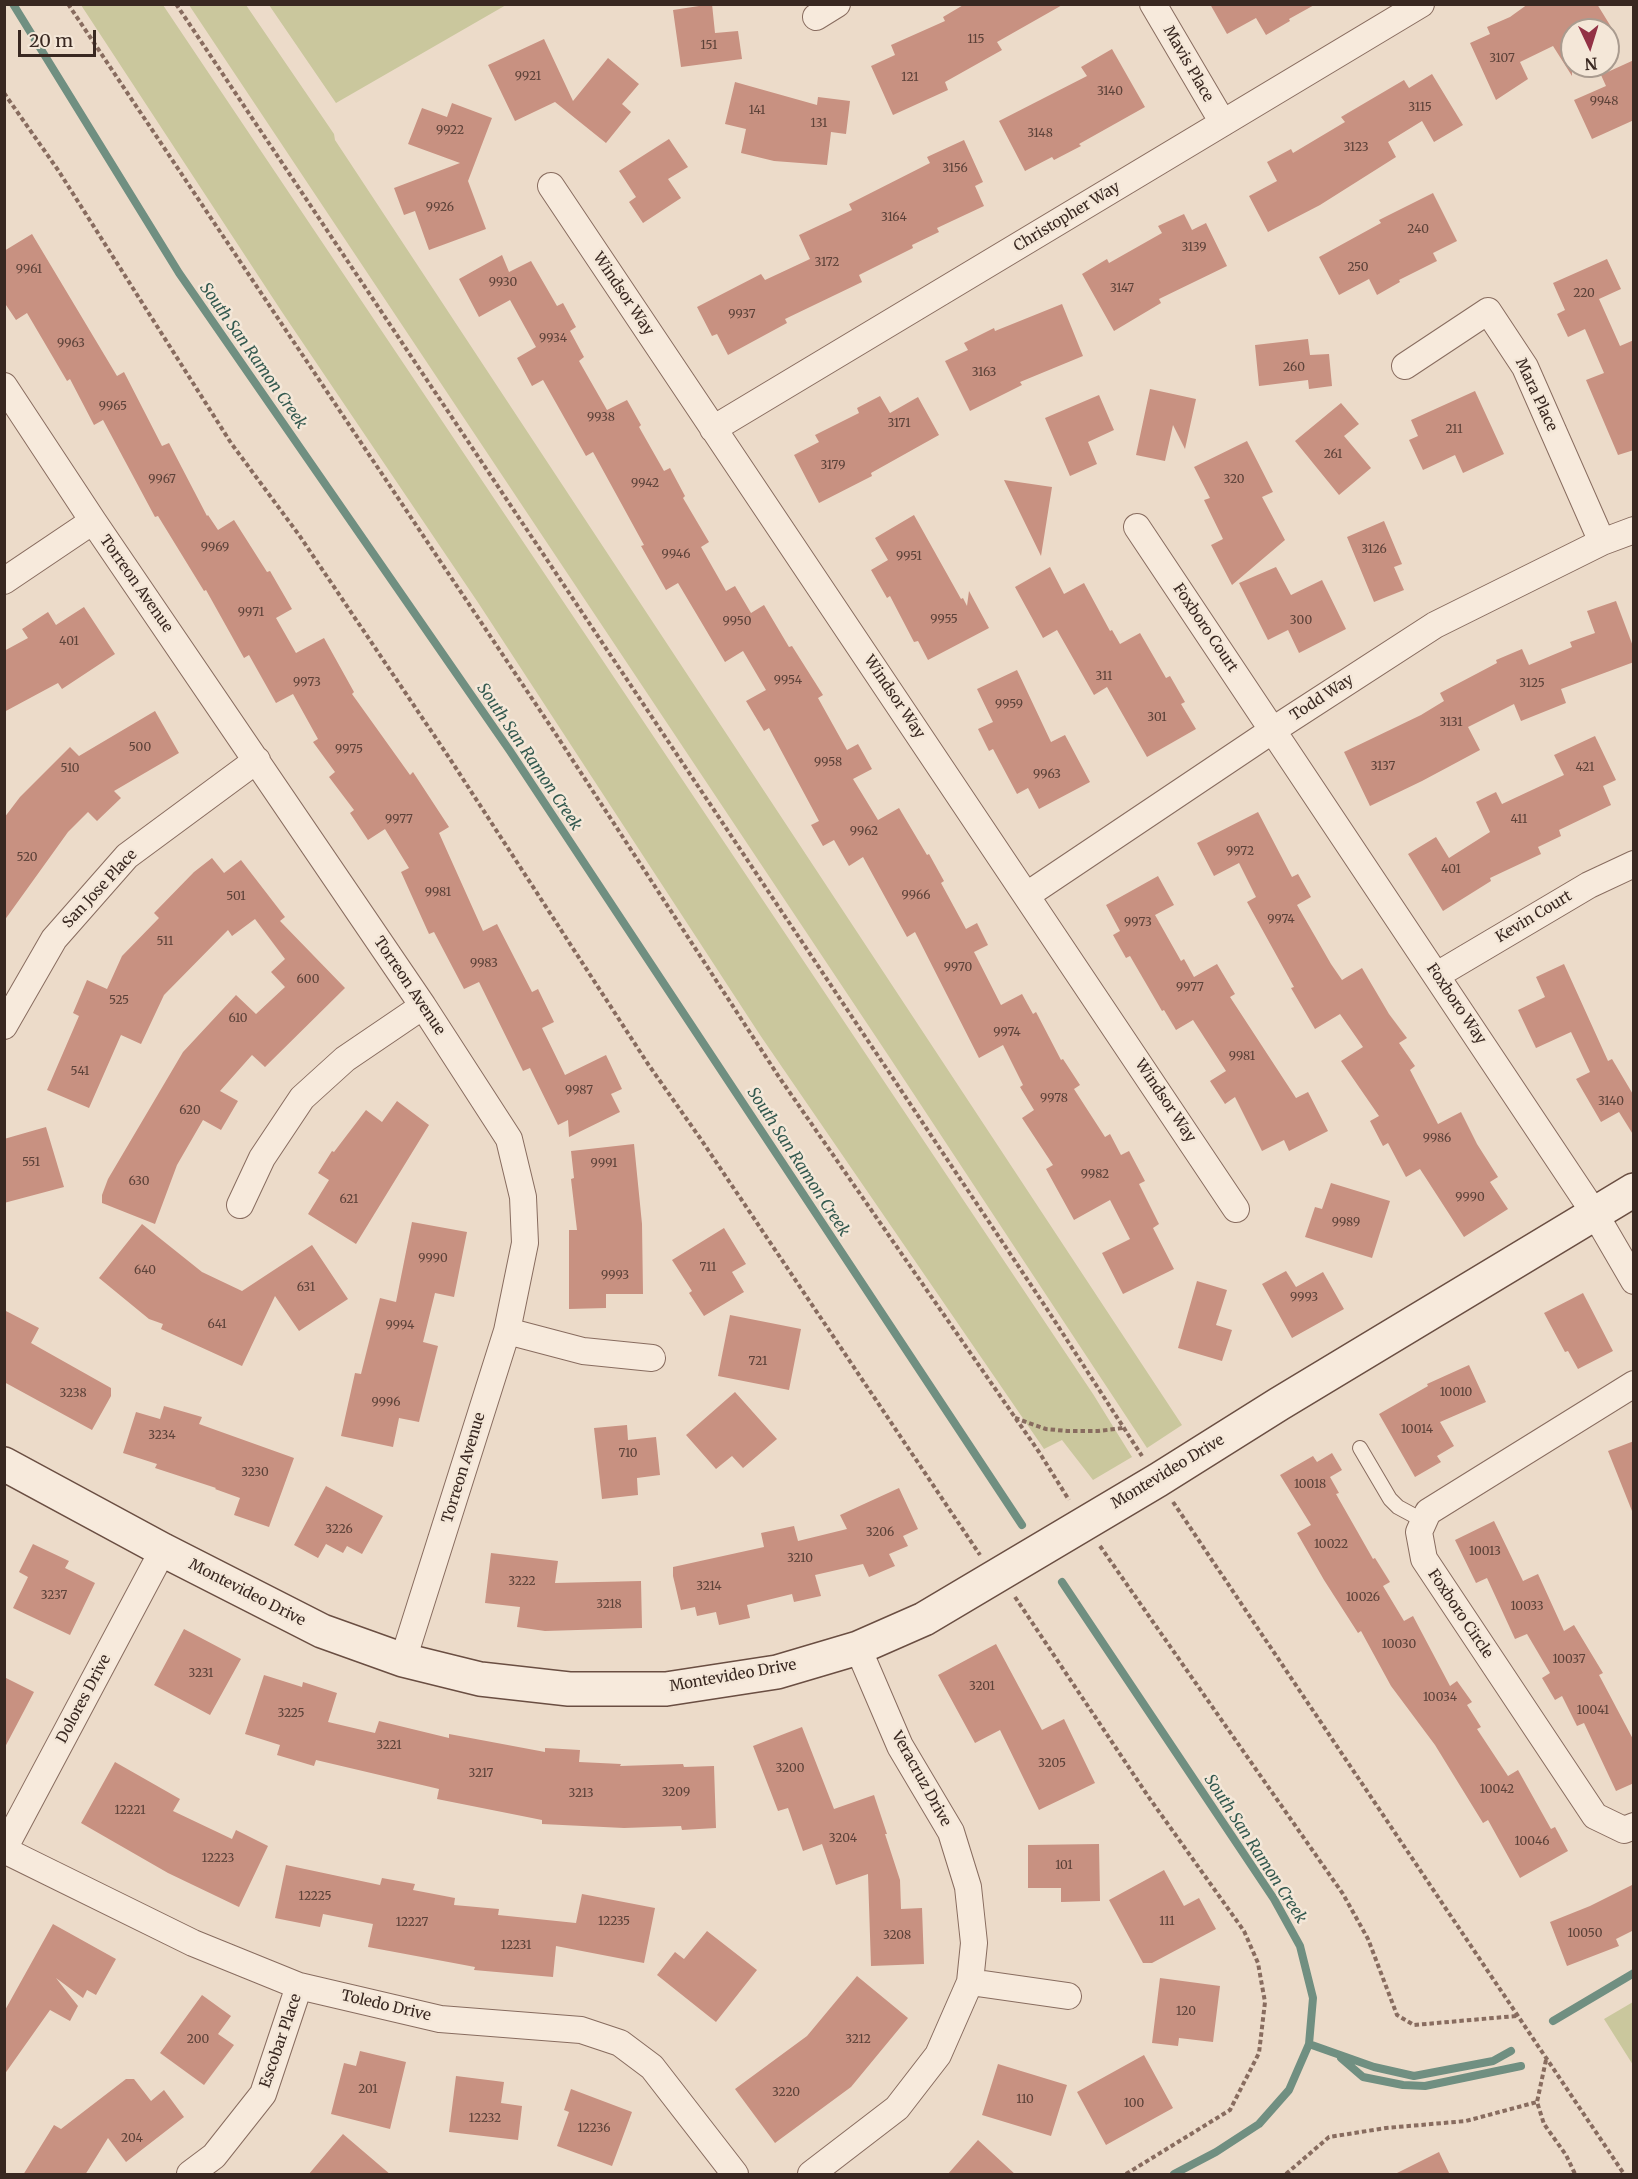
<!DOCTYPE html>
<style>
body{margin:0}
#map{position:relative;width:1638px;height:2179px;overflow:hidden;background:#ecdbc9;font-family:Merriweather,serif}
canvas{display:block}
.frame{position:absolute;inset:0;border:6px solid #392821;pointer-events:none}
.north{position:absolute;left:1560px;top:18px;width:60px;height:60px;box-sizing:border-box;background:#f4e7d8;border:2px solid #a99b8f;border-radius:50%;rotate:176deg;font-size:16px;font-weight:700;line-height:24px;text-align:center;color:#392821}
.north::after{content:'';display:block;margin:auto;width:21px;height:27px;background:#933246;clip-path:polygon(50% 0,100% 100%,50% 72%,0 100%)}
.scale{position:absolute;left:18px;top:30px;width:78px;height:27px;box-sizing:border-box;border:3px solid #392821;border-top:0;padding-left:8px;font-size:18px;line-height:21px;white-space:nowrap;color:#392821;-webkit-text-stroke:4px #f4e7d8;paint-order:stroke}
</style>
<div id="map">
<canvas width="1638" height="2179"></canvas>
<div class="frame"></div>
<div class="north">N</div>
<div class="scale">20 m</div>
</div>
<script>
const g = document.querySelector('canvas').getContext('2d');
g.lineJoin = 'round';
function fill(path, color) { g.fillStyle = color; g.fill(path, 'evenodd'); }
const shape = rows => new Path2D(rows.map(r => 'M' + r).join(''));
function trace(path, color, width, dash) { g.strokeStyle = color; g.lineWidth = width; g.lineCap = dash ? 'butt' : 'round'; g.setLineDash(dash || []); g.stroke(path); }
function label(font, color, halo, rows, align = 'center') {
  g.font = font + ' Merriweather,serif'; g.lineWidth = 5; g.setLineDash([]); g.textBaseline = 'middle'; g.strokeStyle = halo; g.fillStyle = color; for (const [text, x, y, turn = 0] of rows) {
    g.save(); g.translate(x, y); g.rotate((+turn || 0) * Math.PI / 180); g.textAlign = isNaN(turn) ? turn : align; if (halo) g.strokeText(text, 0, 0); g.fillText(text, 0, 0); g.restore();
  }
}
fill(shape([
 [81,5,163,5,583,631,1093,1394,1132,1457,1093,1480,1062,1440,1044,1449,760,1035,479,604,282,312],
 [189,5,246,5,334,134,335,140,1182,1425,1147,1448,890,1058],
 [269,5,506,5,336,103],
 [1633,2002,1633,2065,1604,2019]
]), '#cac79d');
trace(shape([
 [13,4,179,273,510,751,1022,1525],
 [1062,1582,1274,1899,1300,1946,1313,1998,1309,2044,1289,2090,1259,2124,1216,2152,1174,2174],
 [1553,2021,1634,1973],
 [1309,2044,1374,2067,1414,2076,1493,2061,1511,2051],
 [1341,2058,1363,2077,1403,2085,1425,2086,1521,2066]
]), '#708f81', 8);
fill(shape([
 [712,4,715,33,738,31,742,59,681,67,673,10],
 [965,4,1064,4,997,42,1002,50,945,82,948,90,893,115,871,66,895,55,891,45,945,21,943,17],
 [1210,4,1316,4,1289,19,1290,21,1266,35,1256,18,1227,34],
 [1528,4,1597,4,1613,30,1572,30,1572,76,1553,46,1520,62,1528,79,1496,100,1470,43,1490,34,1487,27,1510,17],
 [544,39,573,101,608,58,639,84,622,104,631,112,606,143,555,102,515,121,488,65],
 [1112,49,1145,107,1079,144,1081,146,1054,160,1052,157,1025,171,999,121,1087,76,1081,67],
 [1634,60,1634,120,1592,139,1574,100,1606,86,1601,75],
 [1432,74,1463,125,1434,142,1422,121,1388,142,1396,157,1320,205,1268,232,1249,196,1277,181,1267,162,1291,149,1293,153,1345,122,1341,117,1404,80,1409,88],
 [735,82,817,105,818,97,850,101,846,134,831,132,827,165,774,161,741,153,746,129,725,124],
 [452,103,492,118,468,181,486,229,429,250,415,211,404,215,394,188,460,163,408,144,422,108,447,117],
 [669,139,688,167,668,179,681,198,643,223,629,202,636,197,619,171],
 [964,140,983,182,975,186,984,206,937,228,939,232,912,245,913,248,859,275,862,282,785,319,787,323,728,355,717,334,712,336,697,307,761,274,765,280,810,259,799,235,852,210,849,204,930,163,927,157],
 [1433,193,1457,241,1433,253,1437,261,1399,280,1400,282,1377,295,1369,279,1339,295,1319,257,1381,223,1379,220],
 [1184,214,1192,230,1206,223,1227,266,1159,299,1161,303,1114,331,1082,274,1107,259,1109,263,1162,233,1158,226],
 [32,234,117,376,124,372,162,446,169,443,207,516,208,515,218,530,234,520,267,572,270,571,292,609,276,618,296,653,324,638,354,692,352,694,410,775,413,772,449,827,439,833,483,931,497,924,532,992,538,989,554,1022,542,1028,565,1075,606,1055,622,1089,611,1094,620,1112,569,1137,568,1120,558,1125,530,1068,523,1071,479,982,464,989,434,932,429,934,401,872,409,868,385,829,368,840,350,813,354,810,329,777,335,772,313,742,318,739,293,694,276,703,249,655,244,658,206,590,204,591,158,516,155,517,103,420,94,425,70,379,67,381,27,313,16,320,4,302,4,251],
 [502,255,509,272,531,261,557,306,563,303,576,327,570,331,584,357,579,361,607,410,627,400,641,425,639,427,664,471,670,468,685,496,683,498,709,542,701,547,726,591,735,586,751,613,764,605,789,647,792,646,823,695,818,698,847,750,858,744,872,769,853,779,878,820,899,808,927,855,929,854,944,881,941,883,966,929,977,923,988,945,974,952,1001,1005,1022,994,1033,1014,1036,1012,1061,1060,1063,1059,1080,1085,1074,1089,1105,1137,1110,1134,1121,1155,1129,1151,1145,1181,1139,1184,1159,1224,1153,1228,1174,1269,1123,1294,1102,1253,1130,1239,1110,1200,1074,1220,1046,1169,1053,1165,1022,1118,1034,1110,1020,1087,1023,1085,1003,1045,979,1058,915,932,907,937,863,857,849,866,834,840,823,846,811,825,819,821,769,728,764,731,746,701,766,690,743,651,725,662,678,583,666,590,641,546,644,545,593,452,586,456,543,380,532,386,517,358,536,347,510,300,479,317,459,279],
 [1607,259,1621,289,1599,299,1620,346,1634,340,1634,450,1618,455,1586,380,1604,373,1585,329,1568,337,1557,314,1565,310,1553,283],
 [1062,304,1083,356,1020,382,1022,385,970,411,945,361,968,350,964,343,994,328,995,331],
 [1308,339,1310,355,1329,354,1332,386,1309,389,1308,380,1259,386,1255,345],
 [1150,389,1196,399,1185,449,1173,425,1165,461,1136,455],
 [1475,391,1504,454,1463,473,1455,455,1423,470,1409,440,1418,436,1411,420],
 [1099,395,1114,430,1088,442,1097,464,1070,476,1045,418],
 [880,396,890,413,918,397,939,435,871,473,872,476,819,503,794,455,819,442,815,435,859,413,857,408],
 [1341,403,1359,424,1344,436,1371,468,1339,495,1295,441],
 [1247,441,1273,492,1262,497,1285,540,1232,585,1211,545,1223,539,1204,500,1210,498,1194,467],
 [1004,480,1052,487,1041,556],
 [914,515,961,599,963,598,967,606,969,591,989,628,928,660,918,641,914,642,890,596,887,598,871,570,888,560,875,538],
 [1384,521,1402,564,1394,567,1404,590,1374,602,1347,537],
 [1050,567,1064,594,1084,583,1110,631,1112,630,1120,644,1140,633,1166,678,1170,676,1185,702,1181,704,1196,729,1147,757,1107,687,1094,695,1057,630,1043,638,1015,587],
 [1276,567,1291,595,1322,580,1346,629,1299,653,1288,630,1268,640,1239,583],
 [1616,601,1634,649,1634,662,1561,689,1566,703,1521,721,1514,704,1468,727,1480,750,1422,781,1370,806,1344,752,1421,715,1444,701,1440,693,1497,663,1496,660,1522,649,1529,665,1572,647,1570,642,1595,633,1587,611],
 [84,607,115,654,62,689,58,683,4,712,4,651,28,638,22,629,48,612,56,625],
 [1017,670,1051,742,1065,735,1090,782,1039,809,1028,788,1017,794,993,749,989,751,978,729,993,722,977,689],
 [155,711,179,753,114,791,121,798,97,821,88,812,68,832,4,921,4,818,20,797,70,747,79,756],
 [1595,736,1616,780,1603,786,1611,805,1559,830,1561,836,1538,847,1541,854,1490,878,1491,881,1443,911,1408,854,1436,837,1449,858,1490,832,1476,802,1496,792,1502,804,1564,775,1554,755],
 [1258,812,1292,877,1298,874,1311,897,1297,905,1331,964,1342,980,1362,968,1389,1014,1407,1038,1399,1043,1415,1066,1410,1070,1438,1124,1461,1112,1477,1144,1498,1177,1490,1182,1508,1209,1464,1237,1420,1169,1406,1177,1388,1143,1383,1146,1370,1121,1379,1116,1341,1061,1363,1047,1340,1014,1315,1029,1291,988,1294,987,1247,902,1256,897,1239,863,1214,876,1197,843],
 [212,858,224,873,241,860,285,917,280,921,345,988,265,1067,252,1055,220,1091,238,1101,221,1130,203,1120,177,1165,155,1224,102,1203,102,1195,108,1179,183,1052,236,995,256,1014,285,987,271,972,285,959,255,919,232,936,228,930,164,995,141,1044,121,1035,89,1108,47,1090,79,1016,73,1013,87,980,107,989,122,956,159,918,154,913,194,872],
 [1158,876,1174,905,1155,915,1181,961,1184,959,1194,977,1217,964,1235,994,1230,997,1296,1098,1308,1092,1328,1131,1289,1151,1284,1140,1262,1151,1235,1097,1225,1104,1210,1081,1226,1071,1193,1020,1176,1030,1164,1010,1162,1011,1130,956,1126,958,1113,935,1120,931,1106,905],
 [1564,964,1608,1061,1612,1059,1634,1096,1634,1136,1619,1112,1601,1122,1576,1079,1590,1072,1571,1032,1536,1048,1518,1010,1545,997,1536,977],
 [397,1101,429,1125,356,1244,308,1214,329,1180,318,1173,332,1151,334,1152,366,1110,382,1122],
 [46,1127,64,1187,4,1203,4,1139],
 [634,1144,642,1224,643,1294,606,1294,606,1308,569,1309,569,1230,577,1230,571,1179,574,1178,571,1151],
 [1331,1183,1390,1201,1372,1258,1305,1237,1315,1207,1322,1209],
 [412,1222,467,1232,454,1297,435,1293,423,1342,438,1346,419,1422,399,1418,393,1447,341,1436,355,1373,361,1374,380,1298,396,1302],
 [142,1224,202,1272,242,1291,312,1245,348,1299,299,1331,275,1296,242,1366,161,1329,163,1324,149,1319,99,1278],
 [724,1228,746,1264,732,1272,744,1292,704,1316,689,1293,692,1291,672,1260],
 [1286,1271,1296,1287,1323,1272,1344,1309,1292,1338,1262,1284],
 [1197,1281,1227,1290,1216,1325,1232,1330,1222,1361,1178,1348],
 [1583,1293,1613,1351,1578,1369,1568,1351,1565,1352,1544,1313],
 [4,1310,39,1328,31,1343,111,1388,111,1396,92,1430,4,1382],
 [730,1315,801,1329,789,1390,718,1376],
 [1469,1365,1486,1402,1440,1422,1454,1446,1437,1456,1441,1462,1415,1477,1379,1414,1428,1386,1427,1384],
 [735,1392,777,1439,743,1468,732,1456,716,1469,686,1435],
 [164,1406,202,1417,199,1424,294,1458,269,1527,234,1515,240,1498,215,1489,216,1488,155,1468,157,1464,123,1453,136,1412,160,1419],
 [627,1425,628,1440,656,1437,660,1475,637,1478,638,1495,602,1499,594,1428],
 [1634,1441,1634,1511,1632,1511,1608,1451],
 [1332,1453,1342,1470,1330,1477,1339,1493,1336,1494,1373,1559,1375,1558,1390,1582,1383,1586,1404,1621,1413,1616,1450,1686,1457,1681,1472,1702,1467,1705,1481,1727,1477,1729,1508,1776,1518,1770,1551,1829,1555,1827,1568,1851,1520,1878,1488,1820,1483,1823,1435,1745,1391,1686,1361,1631,1358,1633,1324,1580,1297,1533,1311,1525,1280,1475,1313,1456,1317,1462],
 [326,1486,383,1516,362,1554,347,1546,343,1553,326,1544,318,1558,294,1545],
 [899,1488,918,1529,903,1536,908,1546,889,1554,895,1566,869,1577,863,1564,815,1575,821,1596,794,1602,792,1594,747,1605,750,1618,719,1625,716,1612,697,1616,695,1607,681,1610,673,1576,673,1567,764,1547,761,1533,794,1526,798,1541,847,1529,840,1515],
 [1494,1521,1523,1581,1538,1574,1564,1631,1574,1625,1603,1673,1599,1675,1634,1741,1634,1783,1616,1791,1584,1723,1577,1726,1562,1696,1555,1700,1542,1678,1550,1673,1527,1634,1515,1639,1487,1578,1476,1583,1455,1540],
 [33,1544,69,1561,65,1568,95,1583,70,1635,13,1608,28,1577,19,1572],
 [491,1553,558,1561,555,1583,641,1581,642,1628,545,1631,517,1627,520,1607,485,1603],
 [184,1629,241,1659,210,1715,154,1685],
 [996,1644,1042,1730,1064,1719,1095,1783,1039,1810,1000,1730,975,1743,938,1675],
 [264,1675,302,1687,303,1682,337,1693,328,1722,375,1733,379,1721,449,1738,449,1734,545,1752,545,1748,580,1750,579,1762,621,1764,620,1766,683,1764,684,1767,714,1766,716,1828,682,1830,681,1826,624,1828,542,1824,542,1820,437,1799,439,1789,316,1760,314,1766,277,1755,280,1745,245,1734],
 [4,1677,34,1692,4,1749],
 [802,1727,834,1809,874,1795,887,1834,885,1834,900,1880,901,1909,922,1908,924,1964,871,1966,868,1874,836,1885,822,1844,803,1851,788,1808,778,1811,753,1746],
 [115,1762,180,1799,173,1811,232,1839,236,1830,268,1846,239,1907,168,1873,81,1823],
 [1099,1844,1100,1901,1061,1902,1061,1888,1028,1888,1028,1845],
 [286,1865,380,1885,382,1878,415,1884,413,1890,455,1898,454,1905,499,1909,498,1915,576,1923,582,1894,655,1908,644,1963,556,1946,553,1977,474,1970,475,1967,368,1947,373,1924,323,1914,320,1927,275,1918],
 [1164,1870,1184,1906,1199,1898,1216,1929,1152,1963,1143,1963,1109,1900],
 [1634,1884,1634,1930,1616,1939,1619,1946,1567,1966,1550,1922,1590,1906],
 [53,1924,116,1959,96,1995,87,1990,83,1998,56,1978,78,2006,70,2021,50,2010,4,2075,4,2012],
 [707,1931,757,1970,716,2022,657,1975,675,1952,684,1959],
 [857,1976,908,2018,851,2087,775,2143,735,2089,807,2036],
 [1160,1978,1220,1986,1213,2042,1179,2038,1178,2046,1152,2043],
 [202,1995,231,2016,218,2034,234,2045,204,2085,160,2053],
 [360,2051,406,2062,390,2129,331,2114,344,2063,356,2066],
 [1144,2055,1173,2108,1106,2145,1077,2092],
 [998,2064,1067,2085,1051,2136,982,2115],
 [456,2076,504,2082,501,2103,522,2106,518,2140,449,2132],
 [126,2079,134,2079,151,2101,164,2090,184,2117,126,2162,108,2138,85,2175,23,2175,54,2125,61,2129],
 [571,2089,632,2112,612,2166,557,2146,569,2112,564,2110],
 [343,2134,391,2175,308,2175],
 [978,2140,1016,2175,947,2175],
 [1439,2152,1450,2175,1393,2175]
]), '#c89181');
const lane = shape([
 [1360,1448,1390,1499,1398,1507,1424,1521]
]);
const street = shape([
 [1153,4,1223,123],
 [816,17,837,4],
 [551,186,1236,1209],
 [1405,366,1488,311,1525,367,1602,542],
 [4,386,93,521,423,1006,509,1139,523,1197,525,1243,507,1331,403,1660],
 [713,429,1421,4],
 [1137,527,1595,1214,1634,1281],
 [4,581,93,521],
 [1027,895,1273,730,1435,625,1602,542,1634,530],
 [1437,975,1589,885,1634,864],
 [4,1026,54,939,127,856,257,760],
 [240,1205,262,1158,302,1098,345,1059,423,1006],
 [507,1331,583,1351,652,1358],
 [1634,1384,1428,1512,1419,1532,1424,1559,1595,1816,1624,1830,1634,1826],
 [4,1849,163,1550],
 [4,1850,193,1943,299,1986,440,2019,581,2030,620,2043,652,2067,735,2174],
 [970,1982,1068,1996],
 [190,2174,214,2156,263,2094,299,1986],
 [811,2174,897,2108,938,2055,970,1982,974,1943,968,1887,951,1832,900,1746,858,1648]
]);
const secondary = shape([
 [4,1464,163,1550,322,1631,403,1660,480,1679,569,1689,666,1689,777,1672,858,1648,924,1619,1158,1480,1279,1404,1634,1190]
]);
trace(lane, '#886c5f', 16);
trace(street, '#886c5f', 28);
trace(secondary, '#6a4e42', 36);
trace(shape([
 [68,4,555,733,779,1077,1039,1452,1069,1500],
 [176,4,1045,1306,1142,1456],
 [4,93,58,170,231,443,299,535,450,759,648,1064,700,1138,980,1555],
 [1015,1418,1046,1429,1067,1431,1098,1431,1123,1428],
 [1173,1502,1624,2174],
 [1100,1546,1343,1894,1368,1939,1397,2015,1414,2025,1516,2016],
 [1015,1597,1150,1799,1244,1931,1258,1963,1261,1980,1265,2002,1259,2053,1230,2110,1126,2174],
 [1546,2060,1537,2102,1544,2124,1566,2155,1575,2174],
 [1286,2174,1329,2137,1386,2128,1466,2121,1537,2102]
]), '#886c5f', 4, [4.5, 3]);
trace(lane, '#f7eadc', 14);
trace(street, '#f7eadc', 26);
trace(secondary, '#f7eadc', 33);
label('12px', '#5d4239', null, [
 ["115",976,40],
 ["151",709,46],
 ["3107",1502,59],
 ["9921",528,77],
 ["121",910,78],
 ["3140",1110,92],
 ["9948",1604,102],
 ["3115",1420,108],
 ["141",757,111],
 ["131",819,124],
 ["9922",450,131],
 ["3148",1040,134],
 ["3123",1356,148],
 ["3156",955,169],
 ["9926",440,208],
 ["3164",894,218],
 ["240",1418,230],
 ["3139",1194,248],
 ["3172",827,263],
 ["250",1358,268],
 ["9961",29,270],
 ["9930",503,283],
 ["3147",1122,289],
 ["220",1584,294],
 ["9937",742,315],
 ["9934",553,339],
 ["9963",71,344],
 ["260",1294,368],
 ["3163",984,373],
 ["9965",113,407],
 ["9938",601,418],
 ["3171",899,424],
 ["211",1454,430],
 ["261",1333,455],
 ["3179",833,466],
 ["9967",162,480],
 ["320",1234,480],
 ["9942",645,484],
 ["9969",215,548],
 ["3126",1374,550],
 ["9946",676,555],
 ["9951",909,557],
 ["9971",251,613],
 ["9955",944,620],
 ["300",1301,621],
 ["9950",737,622],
 ["401",69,642],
 ["311",1104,677],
 ["9954",788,681],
 ["9973",307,683],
 ["3125",1532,684],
 ["9959",1009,705],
 ["301",1157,718],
 ["3131",1451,723],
 ["500",140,748],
 ["9975",349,750],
 ["9958",828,763],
 ["3137",1383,767],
 ["421",1585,768],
 ["510",70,769],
 ["9963",1047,775],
 ["9977",399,820],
 ["411",1519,820],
 ["9962",864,832],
 ["9972",1240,852],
 ["520",27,858],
 ["401",1451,870],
 ["9981",438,893],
 ["9966",916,896],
 ["501",236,897],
 ["9974",1281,920],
 ["9973",1138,923],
 ["511",165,942],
 ["9983",484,964],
 ["9970",958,968],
 ["600",308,980],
 ["9977",1190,988],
 ["525",119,1001],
 ["610",238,1019],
 ["9974",1007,1033],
 ["9981",1242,1057],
 ["541",80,1072],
 ["9987",579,1091],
 ["9978",1054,1099],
 ["3140",1611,1102],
 ["620",190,1111],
 ["9986",1437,1139],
 ["551",31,1163],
 ["9991",604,1164],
 ["9982",1095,1175],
 ["630",139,1182],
 ["9990",1470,1198],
 ["621",349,1200],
 ["9989",1346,1223],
 ["9990",433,1259],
 ["711",708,1268],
 ["640",145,1271],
 ["9993",615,1276],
 ["631",306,1288],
 ["9993",1304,1298],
 ["641",217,1325],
 ["9994",400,1326],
 ["721",758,1362],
 ["10010",1456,1393],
 ["3238",73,1394],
 ["9996",386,1403],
 ["10014",1417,1430],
 ["3234",162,1436],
 ["710",628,1454],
 ["3230",255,1473],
 ["10018",1310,1485],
 ["3226",339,1530],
 ["3206",880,1533],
 ["10022",1331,1545],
 ["10013",1485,1552],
 ["3210",800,1559],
 ["3222",522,1582],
 ["3214",709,1587],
 ["3237",54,1596],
 ["10026",1363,1598],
 ["3218",609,1605],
 ["10033",1527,1607],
 ["10030",1399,1645],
 ["10037",1569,1660],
 ["3231",201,1674],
 ["3201",982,1687],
 ["10034",1440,1698],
 ["10041",1593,1711],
 ["3225",291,1714],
 ["3221",389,1746],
 ["3205",1052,1764],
 ["3200",790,1769],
 ["3217",481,1774],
 ["10042",1497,1790],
 ["3209",676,1793],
 ["3213",581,1794],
 ["12221",130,1811],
 ["3204",843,1839],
 ["10046",1532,1842],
 ["12223",218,1859],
 ["101",1064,1866],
 ["12225",315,1897],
 ["12235",614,1922],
 ["111",1167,1922],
 ["12227",412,1923],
 ["10050",1585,1934],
 ["3208",897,1936],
 ["12231",516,1946],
 ["120",1186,2012],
 ["200",198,2040],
 ["3212",858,2040],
 ["201",368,2090],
 ["3220",786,2093],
 ["110",1025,2100],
 ["100",1134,2104],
 ["12232",485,2119],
 ["12236",594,2129],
 ["204",132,2139]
]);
label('15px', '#392821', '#f4e7d8', [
 ["Mavis Place",1188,64,60],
 ["Christopher Way",1067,217,-31],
 ["Windsor Way",623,294,56],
 ["Mara Place",1536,395,65],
 ["Torreon Avenue",136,584,55],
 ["Foxboro Court",1205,628,56],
 ["Windsor Way",894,697,56],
 ["Todd Way",1322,698,-33],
 ["San Jose Place",100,889,-47],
 ["Kevin Court",1534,917,-31],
 ["Torreon Avenue",409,986,56],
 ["Foxboro Way",1456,1004,56],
 ["Windsor Way",1165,1101,56],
 ["Torreon Avenue",464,1468,-73],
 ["Montevideo Drive",1168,1472,-31],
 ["Montevideo Drive",247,1593,27],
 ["Foxboro Circle",1460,1614,56],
 ["Montevideo Drive",733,1676,-10],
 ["Dolores Drive",84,1699,-62],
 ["Veracruz Drive",921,1779,61],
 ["Toledo Drive",386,2006,13],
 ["Escobar Place",281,2041,-71]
]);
label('italic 16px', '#32584e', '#f4e7d8', [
 ["South San Ramon Creek",253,356,55],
 ["South San Ramon Creek",529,757,56],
 ["South San Ramon Creek",798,1162,57],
 ["South San Ramon Creek",1255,1849,57]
]);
</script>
